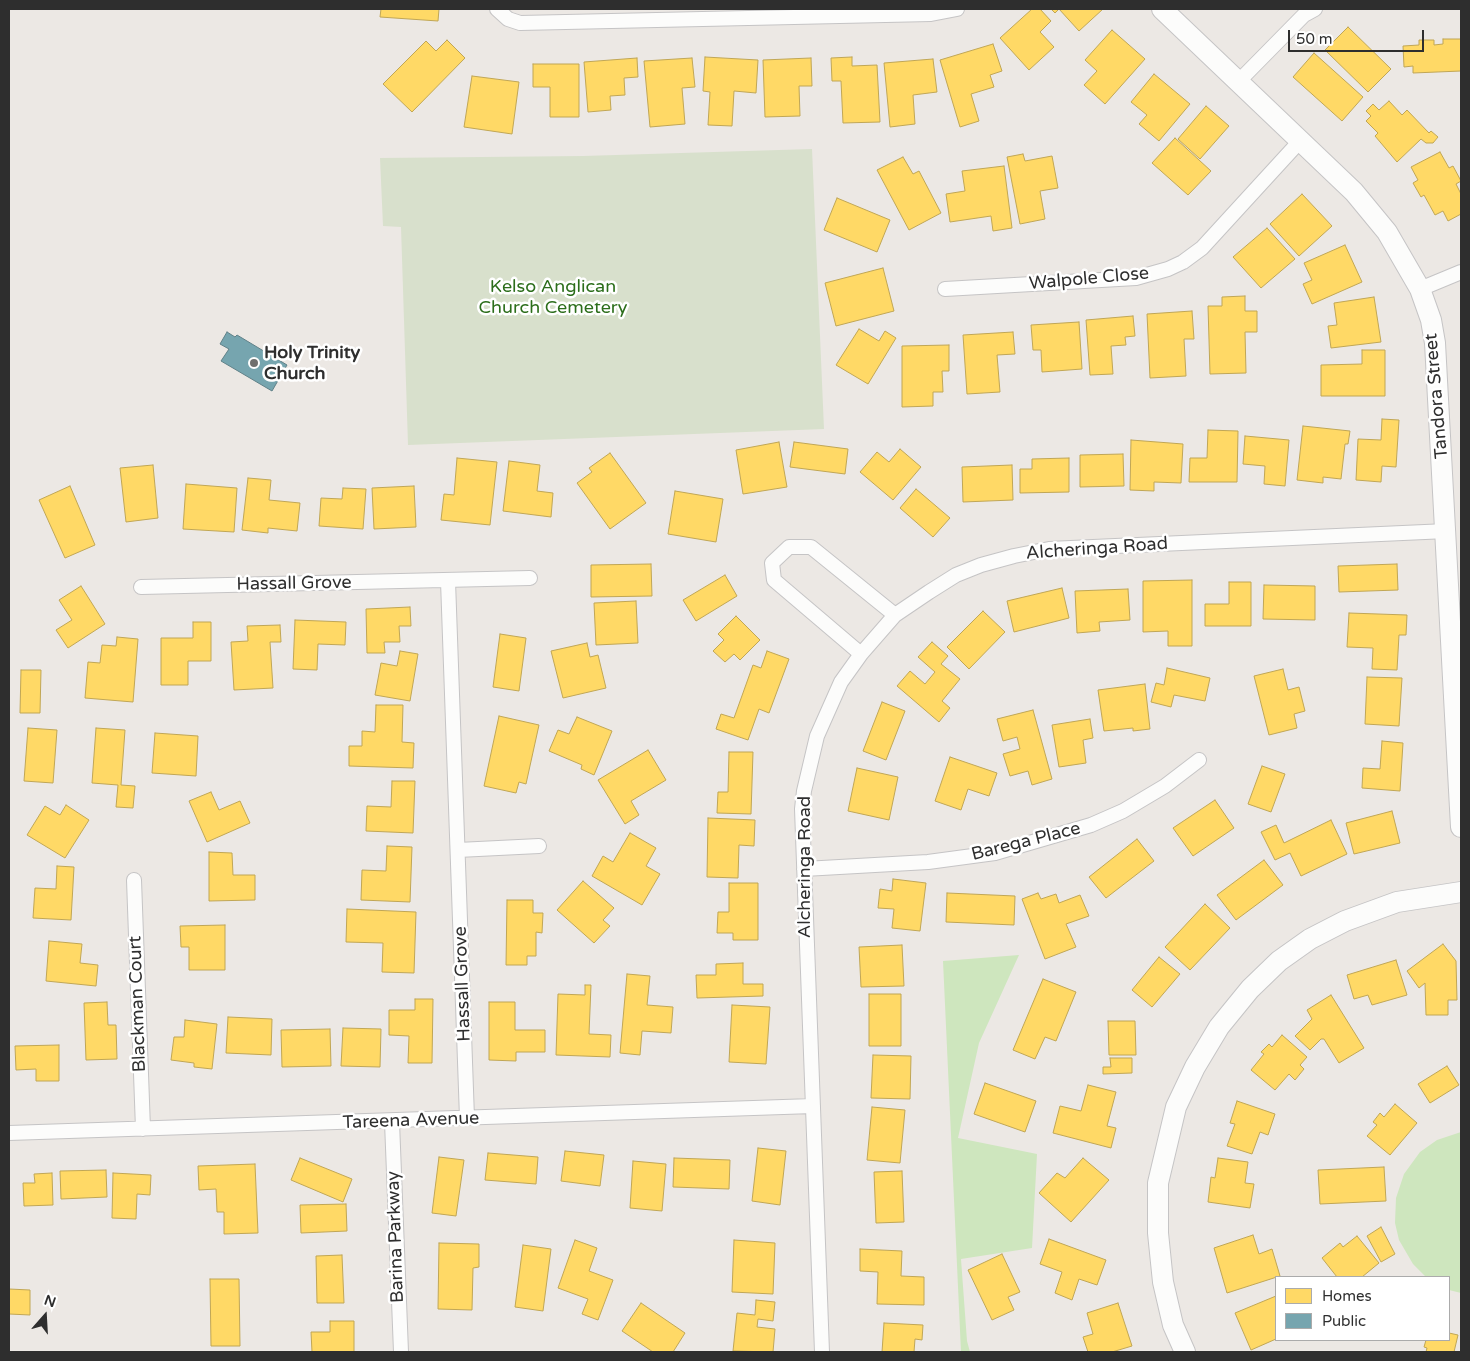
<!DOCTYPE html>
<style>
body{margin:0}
#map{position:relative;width:1470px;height:1361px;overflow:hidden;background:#ece8e4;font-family:"Varela Round",sans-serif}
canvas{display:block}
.frame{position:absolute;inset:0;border:10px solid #2e2e2e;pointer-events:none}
.legend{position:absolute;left:1275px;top:1276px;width:175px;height:65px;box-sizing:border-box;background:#fff;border:1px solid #ababab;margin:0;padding:6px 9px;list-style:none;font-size:15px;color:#2e2e2e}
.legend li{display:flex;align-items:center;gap:10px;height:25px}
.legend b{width:25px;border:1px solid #ababab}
.north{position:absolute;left:20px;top:1291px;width:50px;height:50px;-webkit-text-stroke:4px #fff;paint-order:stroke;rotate:19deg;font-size:14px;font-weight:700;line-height:20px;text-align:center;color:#2e2e2e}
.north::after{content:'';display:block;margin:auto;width:18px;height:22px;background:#2e2e2e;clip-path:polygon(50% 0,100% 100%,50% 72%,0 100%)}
.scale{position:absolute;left:1288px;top:30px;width:136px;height:22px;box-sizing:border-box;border:2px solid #2e2e2e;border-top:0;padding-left:6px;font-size:15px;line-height:18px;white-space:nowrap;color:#2e2e2e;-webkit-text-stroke:4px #fff;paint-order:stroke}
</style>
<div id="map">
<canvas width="1470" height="1361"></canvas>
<div class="frame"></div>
<ul class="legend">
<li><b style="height:14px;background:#ffd966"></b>Homes</li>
<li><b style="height:14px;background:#76a5af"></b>Public</li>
</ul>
<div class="north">N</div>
<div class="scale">50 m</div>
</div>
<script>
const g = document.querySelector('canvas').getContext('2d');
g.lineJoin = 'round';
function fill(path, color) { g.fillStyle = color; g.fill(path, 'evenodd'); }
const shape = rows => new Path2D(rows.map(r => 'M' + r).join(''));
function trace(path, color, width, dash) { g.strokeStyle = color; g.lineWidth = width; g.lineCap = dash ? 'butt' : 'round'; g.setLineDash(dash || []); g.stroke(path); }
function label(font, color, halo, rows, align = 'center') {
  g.font = font + ' "Varela Round",sans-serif'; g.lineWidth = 5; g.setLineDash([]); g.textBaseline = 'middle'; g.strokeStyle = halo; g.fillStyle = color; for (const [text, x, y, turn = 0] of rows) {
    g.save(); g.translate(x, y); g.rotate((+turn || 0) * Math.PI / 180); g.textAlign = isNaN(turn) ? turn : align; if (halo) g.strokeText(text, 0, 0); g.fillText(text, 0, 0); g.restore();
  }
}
fill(shape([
 [1019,955,979,1043,958,1138,1037,1154,1032,1248,961,1259,967,1341,970,1352,961,1352,943,961],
 [1461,1132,1461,1293,1449,1290,1449,1277,1426,1277,1413,1264,1399,1240,1395,1223,1396,1198,1404,1174,1420,1152,1437,1140]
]), '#cee6be');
fill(shape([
 [812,149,824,429,408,445,401,227,383,226,380,158,583,156]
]), '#d8e0cc');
const homes = shape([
 [381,9,439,9,438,21,380,17,381,9],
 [1032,9,1040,9,1051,21,1040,32,1054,47,1029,70,1000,38,1032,9],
 [1051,9,1103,9,1079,31,1059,9,1055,13,1051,9],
 [1348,27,1391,69,1368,92,1325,50,1348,27],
 [1112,30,1145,59,1105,104,1084,85,1097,71,1085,60,1112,30],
 [1443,39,1461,39,1461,71,1413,73,1413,66,1404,67,1403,46,1419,45,1419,40,1434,40,1434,45,1443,44,1443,39],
 [447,40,465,58,412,112,383,84,426,41,436,51,447,40],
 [993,44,1002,71,990,75,994,87,971,94,979,121,960,127,940,60,993,44],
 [1314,53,1363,97,1342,121,1293,77,1314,53],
 [705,57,758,60,756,93,734,91,732,126,708,125,710,92,703,91,705,57],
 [852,57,852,66,877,65,880,122,843,123,841,81,832,81,831,58,852,57],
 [637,58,638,77,624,78,625,95,610,96,611,110,588,112,584,62,637,58],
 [692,58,695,87,682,88,685,124,650,127,644,61,692,58],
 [811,58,812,86,799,86,800,116,765,117,763,60,811,58],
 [933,59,937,92,913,95,915,124,890,127,884,63,933,59],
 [533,64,579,64,579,117,550,117,550,87,533,87,533,64],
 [1154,74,1190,104,1159,141,1139,124,1147,115,1131,102,1154,74],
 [472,76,519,82,512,134,464,127,472,76],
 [1389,101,1402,115,1407,110,1429,133,1431,131,1438,137,1433,143,1426,143,1421,139,1397,162,1375,136,1378,133,1366,121,1371,116,1366,111,1373,104,1379,110,1389,101],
 [1206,106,1229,126,1200,159,1178,139,1206,106],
 [1175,138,1211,171,1188,195,1152,163,1175,138],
 [1440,152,1449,168,1453,166,1461,181,1456,184,1461,194,1461,214,1448,221,1443,211,1435,215,1424,195,1421,197,1413,183,1418,180,1411,167,1440,152],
 [1023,154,1025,161,1052,156,1058,188,1040,191,1045,219,1020,224,1007,157,1023,154],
 [903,157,913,174,919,171,941,213,909,230,877,170,903,157],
 [1004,166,1012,228,993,231,991,216,950,222,946,194,965,191,962,171,1004,166],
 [1302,194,1332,226,1299,256,1270,224,1302,194],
 [837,198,890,220,877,252,824,230,837,198],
 [1267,228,1295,259,1261,288,1233,257,1267,228],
 [1345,245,1362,282,1312,304,1303,284,1312,280,1304,263,1345,245],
 [883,268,894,311,836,326,825,283,883,268],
 [1245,296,1245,311,1257,311,1257,332,1245,332,1246,373,1210,374,1208,306,1222,306,1222,297,1245,296],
 [1374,297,1381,342,1331,348,1328,326,1337,325,1334,303,1374,297],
 [1192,311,1194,339,1184,339,1186,376,1150,378,1147,314,1192,311],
 [1133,316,1135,336,1125,337,1126,345,1111,346,1113,374,1090,375,1086,320,1133,316],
 [1079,322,1082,369,1042,372,1041,350,1033,350,1031,325,1079,322],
 [859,329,879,341,885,331,896,338,868,384,836,365,859,329],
 [1013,332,1015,354,997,355,1000,392,967,394,963,335,1013,332],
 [949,345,949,371,942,371,943,392,933,392,933,406,902,407,902,346,949,345],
 [1362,350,1385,350,1385,396,1321,396,1321,365,1362,364,1362,350],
 [1382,419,1399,420,1396,467,1382,466,1381,482,1356,480,1358,439,1381,440,1382,419],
 [1303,426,1350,431,1348,444,1345,444,1341,479,1323,477,1323,483,1297,480,1303,426],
 [1208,430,1238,431,1237,482,1189,482,1190,458,1207,458,1208,430],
 [1245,436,1289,440,1285,486,1264,484,1265,466,1243,464,1245,436],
 [1131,440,1183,444,1181,483,1154,482,1154,491,1130,490,1131,440],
 [779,442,787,487,743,494,736,450,779,442],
 [794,442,848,449,845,474,790,467,794,442],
 [900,449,921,467,893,500,860,472,877,452,889,462,900,449],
 [610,453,646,503,610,529,577,483,592,472,589,468,610,453],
 [1123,454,1124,486,1080,487,1080,455,1123,454],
 [457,458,497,462,490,525,441,520,444,494,454,495,457,458],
 [1069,458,1069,492,1020,493,1020,469,1032,469,1032,459,1069,458],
 [509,461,540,465,537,491,553,493,551,517,503,511,509,461],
 [153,465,158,518,126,522,120,468,153,465],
 [1012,465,1013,500,963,502,962,467,1012,465],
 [248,478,271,480,269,500,300,503,297,531,268,528,268,533,242,530,248,478],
 [186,484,237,488,234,532,183,529,186,484],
 [70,486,95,545,65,558,39,500,70,486],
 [414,486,416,527,374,529,372,488,414,486],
 [343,488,366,489,363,529,319,526,321,498,342,499,343,488],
 [916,489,950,518,933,537,900,508,916,489],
 [675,491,723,499,716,542,668,534,675,491],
 [651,564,652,596,591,597,591,565,651,564],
 [1397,564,1398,590,1339,592,1338,566,1397,564],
 [725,575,737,596,696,621,683,600,725,575],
 [1192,580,1192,646,1168,646,1168,631,1143,632,1143,581,1192,580],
 [1229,582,1251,582,1251,626,1205,626,1205,604,1229,604,1229,582],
 [1264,585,1315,586,1315,620,1263,619,1264,585],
 [81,586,105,624,68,648,56,630,72,620,59,600,81,586],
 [1062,588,1069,618,1014,632,1007,601,1062,588],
 [1128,589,1130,620,1099,622,1100,631,1077,633,1075,591,1128,589],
 [636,601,638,643,596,645,594,603,636,601],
 [410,607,411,626,399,626,400,642,384,642,385,653,367,653,366,609,410,607],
 [983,611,1005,632,969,669,947,647,983,611],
 [1349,613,1407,615,1406,635,1399,635,1397,670,1372,669,1373,648,1347,647,1349,613],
 [736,616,760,640,740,660,734,654,725,662,713,651,724,640,718,634,736,616],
 [295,620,346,622,345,645,318,644,317,670,293,669,295,620],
 [193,622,211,622,211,661,188,661,188,685,161,685,161,638,193,638,193,622],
 [280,625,281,642,270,642,273,688,234,690,231,642,248,641,247,626,280,625],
 [500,634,526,638,519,691,493,687,500,634],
 [117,637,138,639,133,702,85,698,88,662,100,663,102,645,116,646,117,637],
 [932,642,948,656,941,664,960,679,942,701,950,708,939,722,897,686,910,671,925,684,935,672,918,657,932,642],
 [587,643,590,657,598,655,606,688,563,698,551,651,587,643],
 [400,651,418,654,410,701,375,695,381,663,397,666,400,651],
 [767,651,789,659,769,713,759,709,748,740,716,729,721,714,734,718,753,665,761,668,767,651],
 [1167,668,1210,678,1205,701,1174,695,1171,707,1151,702,1156,683,1164,685,1167,668],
 [1283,669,1288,690,1299,687,1305,711,1294,714,1297,728,1269,735,1254,676,1283,669],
 [21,670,41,670,40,713,20,713,21,670],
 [1367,677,1402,678,1399,726,1365,724,1367,677],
 [1145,684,1150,729,1133,731,1133,728,1104,731,1098,690,1145,684],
 [882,702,905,711,886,760,863,751,882,702],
 [376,705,403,705,402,742,414,743,413,768,349,766,349,746,362,746,362,731,375,732,376,705],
 [1033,710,1052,779,1032,785,1028,771,1010,776,1003,754,1020,749,1017,737,1003,741,997,719,1033,710],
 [499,716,539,725,526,784,519,782,516,793,484,786,499,716],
 [577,717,612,731,594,775,581,769,582,765,549,751,558,730,569,734,577,717],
 [1090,719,1093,738,1083,740,1086,763,1059,767,1052,725,1090,719],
 [28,728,57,730,53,783,24,781,28,728],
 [96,728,125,730,121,785,135,786,133,808,116,807,118,785,92,783,96,728],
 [155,733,198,736,196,776,152,773,155,733],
 [1382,741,1403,743,1400,791,1362,788,1363,768,1380,769,1382,741],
 [648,750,666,780,631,801,639,815,625,824,598,780,648,750],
 [729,752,753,752,751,814,717,813,718,792,728,792,729,752],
 [950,757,997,773,989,796,968,789,961,810,935,801,950,757],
 [1262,766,1285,774,1271,812,1248,804,1262,766],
 [857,768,898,777,889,820,848,811,857,768],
 [392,781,415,781,413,833,366,831,367,806,391,807,392,781],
 [211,792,219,810,240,801,250,823,207,842,189,801,211,792],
 [1215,800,1234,828,1193,856,1173,828,1215,800],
 [66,805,89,820,65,858,27,835,45,806,60,815,66,805],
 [1392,811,1400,843,1354,854,1346,823,1392,811],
 [708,818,755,820,754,846,739,845,738,878,707,877,708,818],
 [1331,820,1347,854,1301,876,1290,853,1275,860,1261,832,1276,825,1284,843,1331,820],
 [630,833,656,848,646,866,660,874,642,905,592,876,603,856,613,862,630,833],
 [1137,839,1154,861,1106,898,1089,877,1137,839],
 [387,846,412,847,410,902,361,900,362,870,386,871,387,846],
 [209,852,232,853,233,875,255,875,255,900,209,901,209,852],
 [1264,860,1283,885,1236,920,1217,895,1264,860],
 [57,866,74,867,71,920,33,918,35,888,56,889,57,866],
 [893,879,926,883,920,931,892,928,894,909,878,908,880,889,892,891,893,879],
 [583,881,614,908,603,920,610,926,594,943,557,910,583,881],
 [729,883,758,883,758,940,733,940,733,933,717,933,718,912,729,912,729,883],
 [947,893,1015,896,1014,925,946,922,947,893],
 [1038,893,1041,899,1056,894,1059,903,1080,895,1089,916,1066,924,1076,947,1045,959,1022,899,1038,893],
 [507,900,533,900,533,913,543,913,542,933,536,932,536,956,527,956,527,965,506,965,507,900],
 [1205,904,1230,928,1190,970,1165,947,1205,904],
 [347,909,416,912,414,973,382,972,383,943,346,942,347,909],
 [225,925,225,970,189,970,189,947,181,947,180,926,225,925],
 [49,941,82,944,80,963,98,965,96,986,46,981,49,941],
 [1443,944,1456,961,1457,1000,1448,1000,1448,1015,1426,1015,1425,983,1419,988,1407,971,1443,944],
 [902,945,904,986,861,987,859,947,902,945],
 [1159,957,1180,974,1152,1007,1132,990,1159,957],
 [1396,960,1407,995,1372,1005,1368,995,1354,999,1347,975,1396,960],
 [743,963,743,984,763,984,763,996,697,998,696,975,716,975,716,964,743,963],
 [627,974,650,976,647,1005,673,1007,671,1033,642,1031,640,1055,620,1053,627,974],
 [1043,979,1076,992,1056,1041,1045,1037,1035,1059,1013,1050,1043,979],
 [585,985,591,985,589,1034,611,1035,610,1057,556,1055,558,994,585,995,585,985],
 [869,994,901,994,901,1046,869,1046,869,994],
 [1331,995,1364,1048,1339,1063,1324,1039,1321,1039,1310,1050,1295,1036,1312,1019,1307,1010,1331,995],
 [415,999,433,999,432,1063,408,1063,409,1036,389,1035,389,1010,415,1010,415,999],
 [107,1002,108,1025,116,1025,117,1059,86,1060,84,1003,107,1002],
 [489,1002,515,1002,515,1030,545,1030,545,1052,516,1052,516,1061,489,1060,489,1002],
 [732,1005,770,1007,766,1064,729,1062,732,1005],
 [228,1017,272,1019,271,1055,226,1053,228,1017],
 [185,1020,217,1024,212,1069,194,1067,194,1063,171,1060,174,1037,184,1037,185,1020],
 [1108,1021,1135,1021,1136,1055,1109,1055,1108,1021],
 [343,1028,381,1029,380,1067,341,1066,343,1028],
 [330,1029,331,1066,282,1067,281,1030,330,1029],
 [1282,1035,1307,1057,1300,1065,1304,1069,1295,1080,1289,1074,1275,1090,1251,1070,1264,1054,1261,1052,1269,1044,1272,1047,1282,1035],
 [59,1045,59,1081,36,1081,36,1069,16,1070,15,1046,59,1045],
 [873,1055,911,1056,910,1099,871,1098,873,1055],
 [1110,1058,1132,1058,1132,1073,1103,1074,1103,1067,1111,1067,1110,1058],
 [1447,1066,1459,1085,1430,1103,1418,1084,1447,1066],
 [985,1083,1036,1101,1025,1132,974,1114,985,1083],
 [1088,1085,1116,1092,1107,1126,1116,1128,1111,1148,1053,1133,1060,1106,1081,1111,1088,1085],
 [1237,1101,1275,1114,1268,1135,1260,1132,1252,1154,1227,1146,1235,1124,1230,1123,1237,1101],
 [1395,1104,1417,1123,1390,1155,1367,1136,1377,1125,1373,1122,1380,1113,1384,1117,1395,1104],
 [872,1107,905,1110,900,1163,867,1160,872,1107],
 [758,1148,786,1151,780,1205,752,1201,758,1148],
 [565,1151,604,1155,600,1186,561,1181,565,1151],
 [488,1153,538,1157,536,1184,485,1180,488,1153],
 [439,1157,464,1160,456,1216,432,1213,439,1157],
 [300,1158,352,1179,343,1202,291,1180,300,1158],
 [674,1158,730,1160,729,1189,673,1187,674,1158],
 [1083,1158,1109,1180,1071,1222,1039,1193,1057,1173,1065,1178,1083,1158],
 [1218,1158,1248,1162,1245,1183,1254,1184,1250,1208,1208,1202,1211,1177,1215,1178,1218,1158],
 [633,1161,666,1164,662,1211,630,1208,633,1161],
 [255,1164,258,1233,224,1234,224,1212,217,1212,216,1189,199,1190,198,1166,255,1164],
 [1384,1167,1386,1201,1320,1204,1318,1170,1384,1167],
 [106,1170,107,1197,61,1199,60,1171,106,1170],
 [902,1171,904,1222,876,1223,874,1172,902,1171],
 [52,1173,53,1205,24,1206,23,1183,35,1183,34,1174,52,1173],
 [113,1173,151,1175,150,1195,137,1194,136,1219,112,1218,113,1173],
 [346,1204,347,1231,301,1233,300,1205,346,1204],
 [1381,1227,1395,1254,1381,1262,1367,1236,1381,1227],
 [1253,1235,1259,1254,1272,1249,1280,1276,1227,1293,1214,1248,1253,1235],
 [1357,1236,1379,1263,1362,1277,1337,1277,1322,1258,1340,1243,1343,1247,1357,1236],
 [1049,1239,1106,1260,1097,1285,1079,1279,1072,1300,1055,1293,1062,1272,1040,1264,1049,1239],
 [575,1240,597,1248,589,1271,613,1280,598,1320,582,1314,588,1299,558,1288,575,1240],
 [734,1240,775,1243,773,1294,732,1292,734,1240],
 [439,1243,479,1244,479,1267,473,1268,472,1310,438,1309,439,1243],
 [523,1245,551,1249,543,1311,515,1307,523,1245],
 [860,1249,902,1251,901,1276,924,1277,924,1305,877,1304,878,1272,860,1271,860,1249],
 [1002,1254,1020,1292,1008,1297,1014,1310,992,1320,968,1270,1002,1254],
 [342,1255,344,1303,317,1303,316,1256,342,1255],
 [210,1279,239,1279,240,1346,211,1346,210,1279],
 [9,1289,30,1290,30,1315,9,1314,9,1289],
 [1276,1296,1276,1339,1251,1350,1235,1313,1276,1296],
 [756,1300,775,1302,773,1321,758,1319,757,1327,775,1329,773,1352,733,1351,737,1313,755,1315,756,1300],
 [641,1303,685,1333,673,1352,653,1352,622,1331,641,1303],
 [1118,1303,1132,1346,1112,1352,1088,1352,1083,1337,1093,1334,1087,1313,1118,1303],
 [330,1321,354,1321,354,1352,312,1352,311,1332,330,1332,330,1321],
 [884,1323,923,1325,922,1340,915,1339,914,1352,882,1352,884,1323],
 [1449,1333,1458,1335,1454,1352,1426,1352,1427,1348,1424,1347,1426,1340,1449,1340,1449,1333]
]);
fill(homes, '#ffd966');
trace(homes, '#c0a655', 1);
const public = shape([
 [227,332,235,337,237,335,287,365,272,391,221,361,229,349,220,344,227,332]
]);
fill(public, '#76a5af');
trace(public, '#608188', 1);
const street = shape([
 [497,9,508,19,520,23,931,14,957,9],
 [1239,81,1304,15,1315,9],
 [945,289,1136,278,1168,269,1183,262,1202,248,1300,141],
 [1420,289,1461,272],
 [448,581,467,1118],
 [141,587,530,578],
 [861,654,774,580,772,563,789,547,811,547,895,615],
 [458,850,539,846],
 [804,869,928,862,995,853,1091,825,1123,811,1165,786,1199,760],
 [134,880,143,1129],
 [392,1122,401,1352],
 [9,1133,813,1106],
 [822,1352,802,809,804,791,817,736,841,682,861,654,895,615,929,592,956,575,981,565,1014,556,1049,549,1447,531]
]);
const secondary = shape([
 [1162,9,1354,192,1387,232,1420,289,1431,320,1435,343,1461,827],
 [1185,1352,1173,1325,1163,1282,1158,1233,1158,1183,1176,1107,1195,1067,1219,1027,1250,989,1279,961,1310,939,1345,921,1397,902,1461,892]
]);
trace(street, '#c5c4c5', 16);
trace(secondary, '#c5c4c5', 22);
trace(street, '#fcfcfb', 14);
trace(secondary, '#fcfcfb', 20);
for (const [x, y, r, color] of [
 [254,363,5,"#706f6e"]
]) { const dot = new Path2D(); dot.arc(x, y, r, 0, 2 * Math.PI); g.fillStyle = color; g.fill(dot); trace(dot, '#fff', 2); }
label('18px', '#2e2e2e', '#fff', [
 ["Walpole Close",1089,279,-5],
 ["Tandora Street",1437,396,-95],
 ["Alcheringa Road",1097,549,-4],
 ["Hassall Grove",294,584,-1],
 ["Barega Place",1026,842,-14],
 ["Alcheringa Road",805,867,-90],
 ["Hassall Grove",463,984,-92],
 ["Blackman Court",138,1004,-92],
 ["Tareena Avenue",411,1121,-2],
 ["Barina Parkway",396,1237,-92]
]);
label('18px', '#2c6e1b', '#fff', [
 ["Kelso Anglican",553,287],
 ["Church Cemetery",553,308]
]);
label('bold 18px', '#2e2e2e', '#fff', [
 ["Holy Trinity",264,353],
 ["Church",264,374]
], 'left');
</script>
